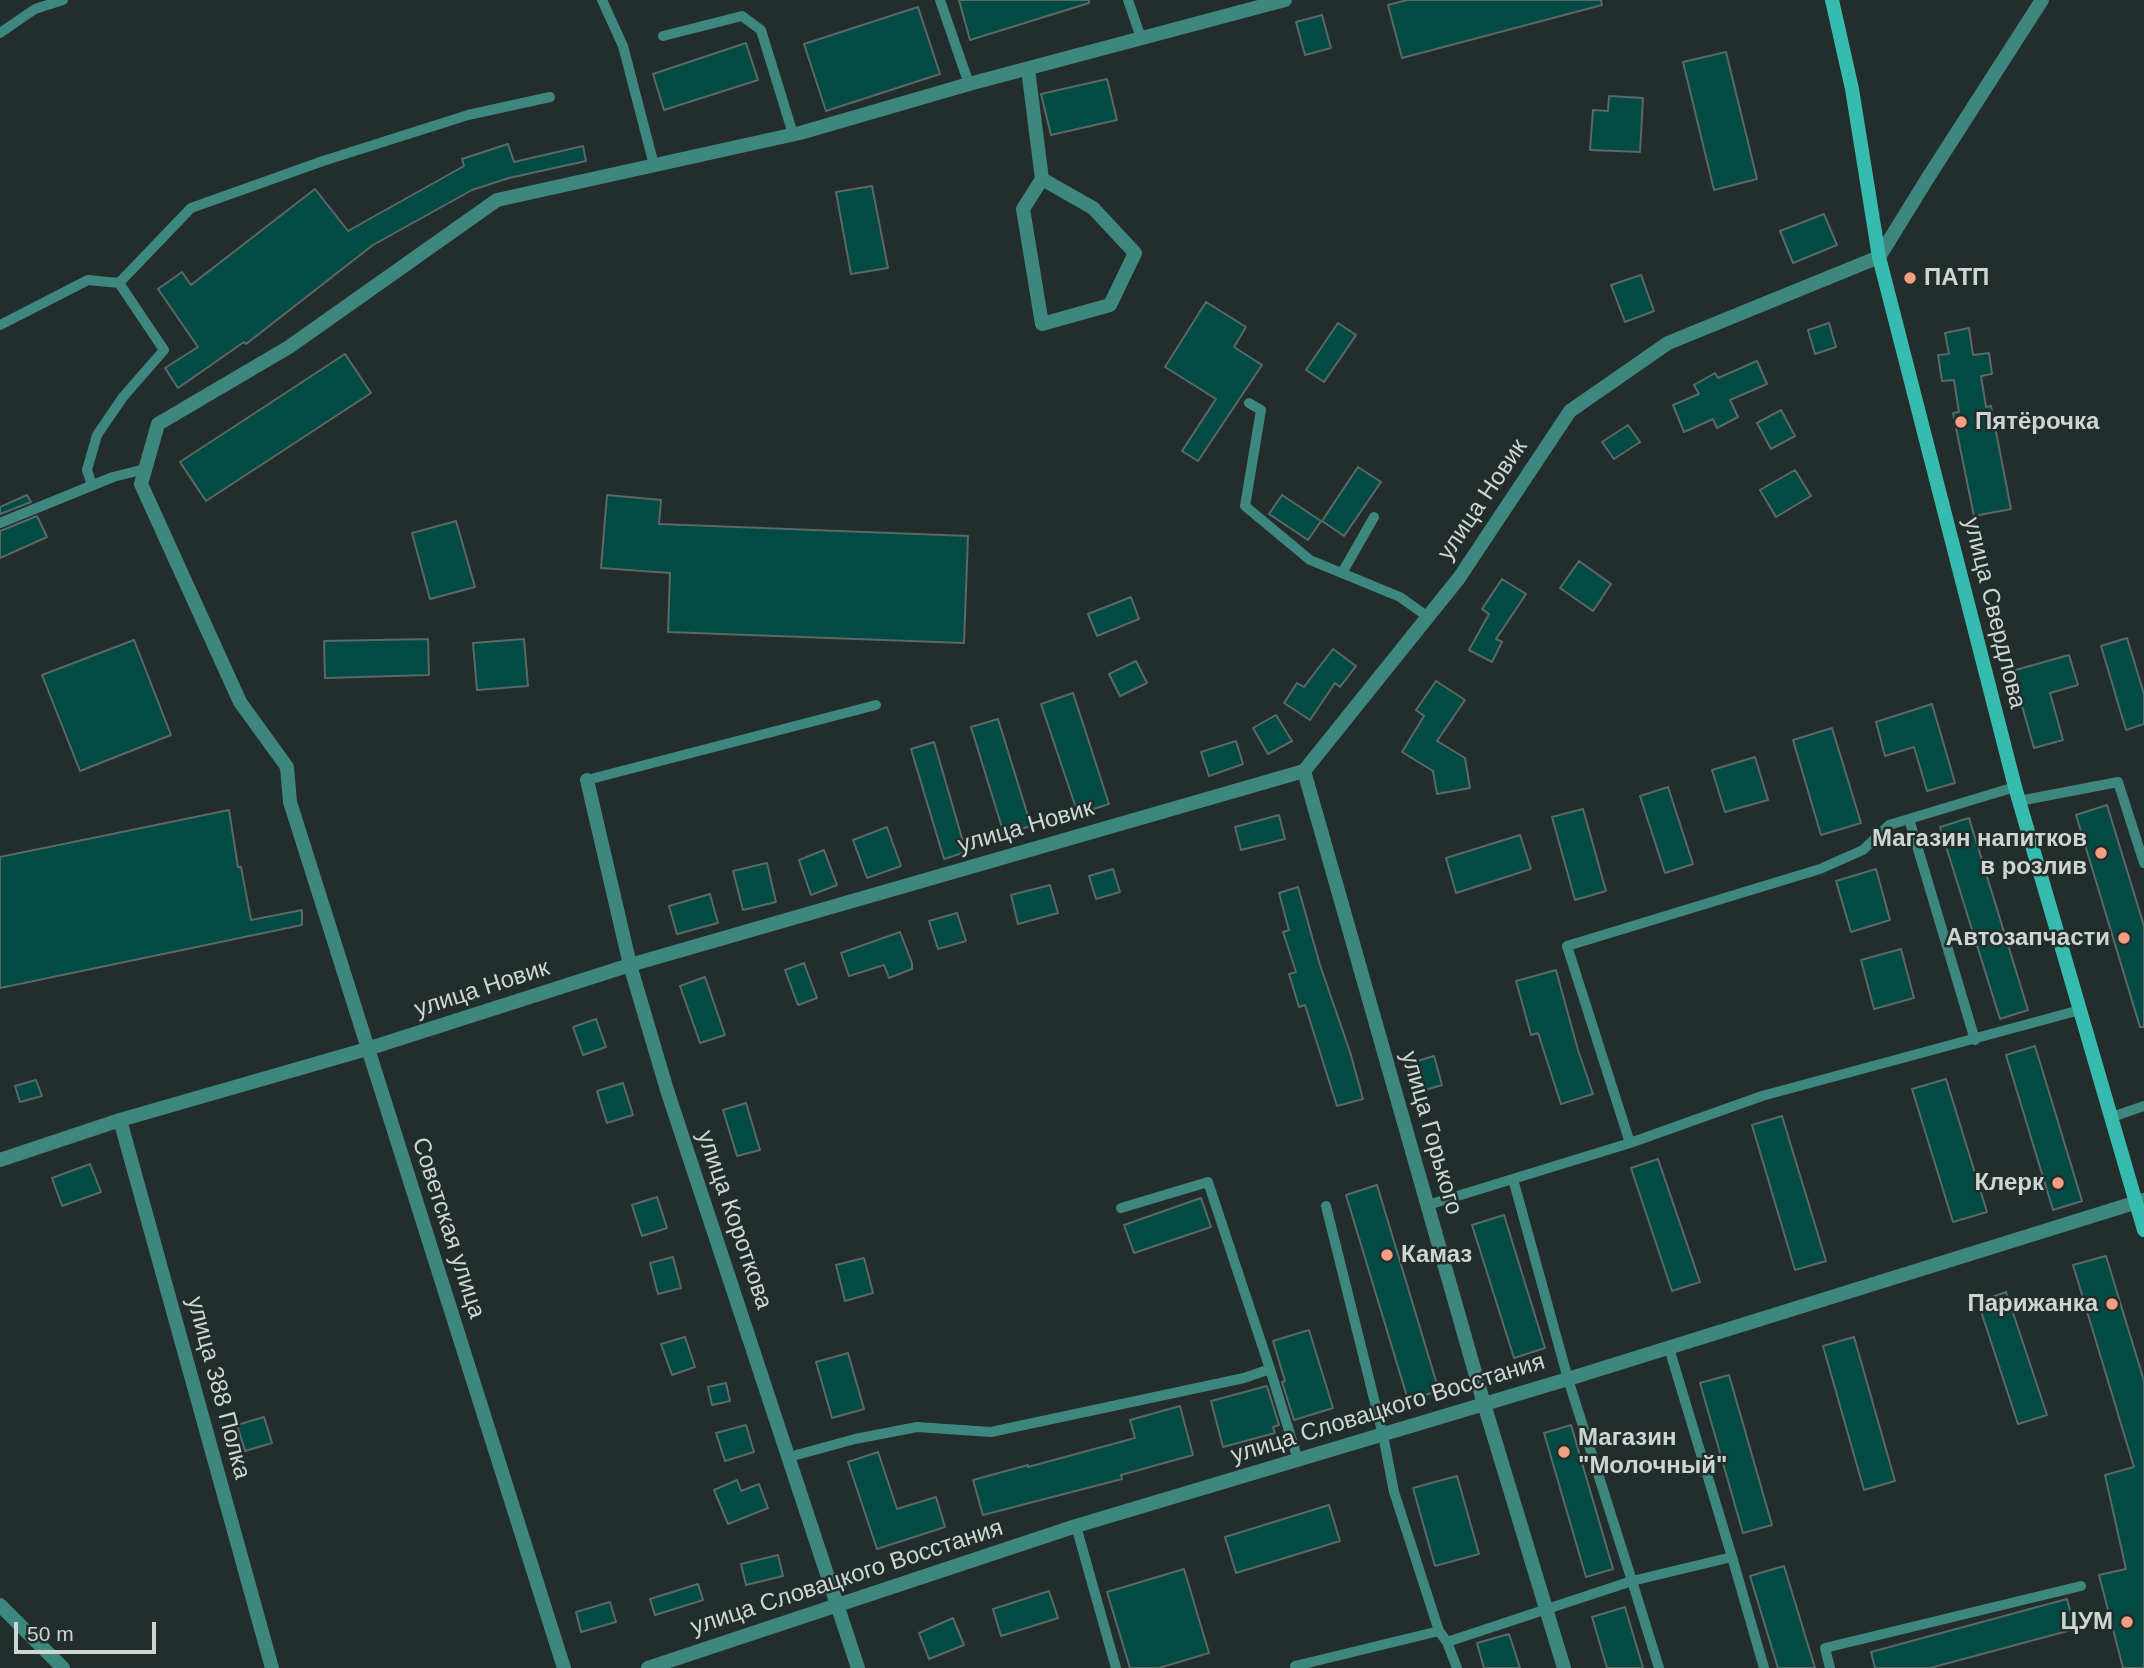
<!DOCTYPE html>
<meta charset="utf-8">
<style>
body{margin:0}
#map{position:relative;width:2144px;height:1668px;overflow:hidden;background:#222d2c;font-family:Arial,sans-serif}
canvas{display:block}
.scale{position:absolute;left:14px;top:1622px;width:142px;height:32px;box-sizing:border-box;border:4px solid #ced6d4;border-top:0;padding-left:9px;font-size:21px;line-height:24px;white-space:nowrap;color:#ced6d4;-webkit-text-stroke:5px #222d2c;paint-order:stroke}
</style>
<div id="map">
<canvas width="2144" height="1668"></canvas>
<div class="scale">50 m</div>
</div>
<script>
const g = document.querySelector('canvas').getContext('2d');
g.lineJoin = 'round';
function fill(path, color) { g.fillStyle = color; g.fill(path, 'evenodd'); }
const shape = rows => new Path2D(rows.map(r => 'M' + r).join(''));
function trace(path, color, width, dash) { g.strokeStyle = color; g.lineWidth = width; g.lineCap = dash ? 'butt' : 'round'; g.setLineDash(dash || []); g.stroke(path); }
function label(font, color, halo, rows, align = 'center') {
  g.font = font + ' Arial,sans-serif'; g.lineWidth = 5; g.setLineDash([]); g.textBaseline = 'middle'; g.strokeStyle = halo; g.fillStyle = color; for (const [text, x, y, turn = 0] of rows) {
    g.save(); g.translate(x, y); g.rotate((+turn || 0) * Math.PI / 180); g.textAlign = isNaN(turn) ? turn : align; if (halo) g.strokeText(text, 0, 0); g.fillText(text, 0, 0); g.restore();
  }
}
const building = shape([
 [959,0,1089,0,1089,3,970,40,959,0],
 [1407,0,1601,0,1602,5,1402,58,1388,5,1407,0],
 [918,7,940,74,826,111,804,44,918,7],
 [1322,15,1331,48,1305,55,1296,22,1322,15],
 [746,43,758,80,664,110,653,74,746,43],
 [1726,52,1757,179,1714,190,1683,62,1726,52],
 [1107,79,1117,120,1051,135,1041,94,1107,79],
 [1609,96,1643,98,1640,152,1590,150,1593,110,1608,111,1609,96],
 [508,144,514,162,583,146,586,161,509,178,472,190,373,245,246,344,244,342,178,388,165,368,198,347,158,289,182,272,191,285,315,189,348,231,464,166,462,159,508,144],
 [872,186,888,268,851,274,836,192,872,186],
 [1824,214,1837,245,1793,263,1780,231,1824,214],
 [1641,275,1654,311,1625,322,1611,285,1641,275],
 [1206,302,1246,327,1234,347,1262,365,1198,461,1182,451,1216,399,1165,367,1206,302],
 [1338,323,1356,335,1324,382,1306,370,1338,323],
 [1829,323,1836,347,1815,354,1808,330,1829,323],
 [1969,328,1973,355,1989,353,1992,374,1981,376,1986,407,1991,406,2011,509,1974,516,1953,413,1959,412,1954,380,1942,381,1938,355,1949,354,1945,333,1969,328],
 [345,354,371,393,206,501,180,462,345,354],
 [1757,361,1767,384,1730,400,1738,417,1717,428,1713,419,1684,432,1673,405,1699,394,1694,385,1715,373,1718,378,1757,361],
 [1781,410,1795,436,1771,449,1757,423,1781,410],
 [1628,425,1640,442,1614,459,1602,442,1628,425],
 [1358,467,1381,482,1344,536,1322,521,1358,467],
 [1795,470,1811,496,1776,517,1760,490,1795,470],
 [27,495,31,502,0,514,0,507,27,495],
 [607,495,661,500,659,524,968,536,964,643,668,632,670,573,601,568,607,495],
 [1282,495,1321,521,1308,540,1269,514,1282,495],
 [37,516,47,537,0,558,0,531,37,516],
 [456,521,475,587,430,599,412,533,456,521],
 [1579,561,1611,584,1593,611,1560,588,1579,561],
 [1502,579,1526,594,1496,639,1502,642,1492,662,1469,650,1489,614,1482,609,1502,579],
 [1131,597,1139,619,1097,636,1088,614,1131,597],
 [2127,638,2144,694,2144,724,2126,730,2101,646,2127,638],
 [428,639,429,675,325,678,324,641,428,639],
 [524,639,528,686,477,690,473,643,524,639],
 [134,640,171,735,80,771,42,675,134,640],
 [1333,649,1356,666,1340,687,1335,683,1310,720,1284,703,1297,683,1304,687,1333,649],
 [2069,655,2078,685,2050,693,2063,740,2034,748,2012,671,2069,655],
 [1136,661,1147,683,1120,696,1109,674,1136,661],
 [1436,681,1465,700,1437,741,1465,758,1470,788,1437,794,1433,771,1402,752,1424,716,1416,710,1436,681],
 [1073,693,1109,804,1078,814,1041,704,1073,693],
 [1932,704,1955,783,1927,791,1914,747,1885,756,1876,722,1932,704],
 [1276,715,1292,741,1268,754,1253,728,1276,715],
 [998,719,1031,826,1004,834,971,727,998,719],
 [1832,728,1861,823,1821,835,1793,740,1832,728],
 [1236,741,1243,764,1209,776,1201,752,1236,741],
 [934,742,966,852,944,859,911,749,934,742],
 [1755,757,1768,800,1725,812,1712,770,1755,757],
 [1668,787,1693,864,1665,873,1640,796,1668,787],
 [2107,805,2144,926,2144,1027,2140,1027,2076,815,2107,805],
 [1583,809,1606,891,1575,900,1552,817,1583,809],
 [229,810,238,867,241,867,251,920,302,910,302,925,0,988,0,857,229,810],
 [1279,815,1285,839,1241,850,1235,827,1279,815],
 [1969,818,2028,1010,2000,1019,1940,827,1969,818],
 [887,827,901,866,867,878,853,840,887,827],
 [1520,835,1531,869,1456,893,1446,858,1520,835],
 [824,850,837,885,811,895,799,860,824,850],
 [767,863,776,902,743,910,733,871,767,863],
 [1113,869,1120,892,1096,899,1089,876,1113,869],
 [1876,869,1890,920,1851,932,1836,881,1876,869],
 [1050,885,1058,913,1018,924,1011,895,1050,885],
 [1298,887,1320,965,1350,1052,1363,1099,1337,1106,1305,1005,1299,1007,1289,974,1296,972,1283,932,1289,930,1279,893,1298,887],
 [710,894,718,923,677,934,669,906,710,894],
 [957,913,966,941,938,949,929,921,957,913],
 [900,932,912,963,912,969,889,978,884,965,849,976,841,953,900,932],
 [1901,949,1914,998,1874,1009,1861,960,1901,949],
 [804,963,817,998,798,1005,785,970,804,963],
 [1556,970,1578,1050,1593,1094,1561,1104,1538,1033,1531,1035,1516,981,1556,970],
 [705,977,725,1035,700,1043,680,986,705,977],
 [596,1019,606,1047,583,1055,573,1027,596,1019],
 [2035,1046,2082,1201,2053,1210,2006,1055,2035,1046],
 [1434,1056,1442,1085,1415,1093,1407,1064,1434,1056],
 [1946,1079,1987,1212,1953,1222,1912,1089,1946,1079],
 [36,1080,42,1096,20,1102,15,1086,36,1080],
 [623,1083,633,1115,607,1123,597,1091,623,1083],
 [746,1103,760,1150,737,1156,723,1110,746,1103],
 [1782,1116,1826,1261,1795,1270,1752,1125,1782,1116],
 [1658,1159,1700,1282,1672,1291,1631,1168,1658,1159],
 [90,1164,101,1192,62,1206,52,1178,90,1164],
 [1377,1185,1439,1391,1408,1400,1346,1195,1377,1185],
 [657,1197,667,1228,642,1236,632,1205,657,1197],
 [1201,1198,1211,1227,1134,1253,1124,1225,1201,1198],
 [1504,1215,1545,1348,1514,1358,1472,1225,1504,1215],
 [2106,1256,2144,1381,2144,1668,2123,1668,2099,1575,2126,1569,2105,1475,2134,1467,2073,1265,2106,1256],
 [673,1257,681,1288,658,1294,650,1263,673,1257],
 [864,1258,873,1293,845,1301,836,1265,864,1258],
 [2006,1292,2047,1415,2018,1424,1978,1302,2006,1292],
 [1309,1330,1333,1408,1294,1420,1282,1382,1285,1381,1273,1341,1309,1330],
 [685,1337,695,1367,672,1375,661,1344,685,1337],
 [1854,1337,1895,1481,1864,1490,1823,1346,1854,1337],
 [848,1353,864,1409,832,1418,816,1362,848,1353],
 [1729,1375,1772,1525,1743,1533,1700,1383,1729,1375],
 [726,1383,730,1401,712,1405,708,1387,726,1383],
 [1267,1386,1279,1425,1273,1427,1275,1433,1223,1447,1211,1401,1267,1386],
 [1180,1406,1193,1455,1121,1475,1122,1479,983,1515,973,1480,1028,1465,1028,1467,1135,1438,1130,1420,1180,1406],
 [264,1417,272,1443,245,1451,237,1425,264,1417],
 [746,1425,754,1452,725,1461,716,1433,746,1425],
 [1571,1425,1613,1569,1586,1577,1544,1433,1571,1425],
 [878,1452,897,1509,936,1497,945,1527,877,1549,848,1462,878,1452],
 [1457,1476,1479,1554,1435,1566,1413,1488,1457,1476],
 [737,1480,741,1491,759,1484,768,1508,728,1524,714,1490,737,1480],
 [1329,1505,1340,1541,1236,1573,1225,1537,1329,1505],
 [778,1555,783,1576,746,1585,741,1564,778,1555],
 [1784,1566,1815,1668,1778,1668,1750,1576,1784,1566],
 [1184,1569,1209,1653,1159,1668,1130,1668,1107,1592,1184,1569],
 [698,1584,703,1600,655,1615,650,1599,698,1584],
 [1049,1591,1058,1618,1001,1636,993,1609,1049,1591],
 [2067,1599,2075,1629,1930,1668,1875,1668,1871,1652,2067,1599],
 [610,1602,616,1622,581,1632,576,1612,610,1602],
 [1625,1607,1643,1668,1607,1668,1592,1617,1625,1607],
 [953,1618,964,1645,929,1659,919,1633,953,1618],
 [1509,1634,1520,1668,1484,1668,1477,1643,1509,1634]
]);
fill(building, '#034a44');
trace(building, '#5a6866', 2);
trace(shape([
 [602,0,623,46,654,165],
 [940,0,969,84],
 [1128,0,1141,38],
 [0,33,35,9,63,0],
 [663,36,742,16,761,30,793,134],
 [0,325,88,280,119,283,191,208,323,161,468,115,550,97],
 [1249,403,1261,410,1245,506,1310,560,1400,597,1428,617],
 [92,485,87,470,97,435,123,397,164,350,119,283],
 [0,523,113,477,145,469],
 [1342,573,1374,517],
 [587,780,876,705],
 [2019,801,2118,782,2144,863],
 [1909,819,1975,1040],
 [2112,1117,2144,1106],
 [1630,1143,1762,1096,2080,1010],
 [1428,1205,1630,1143,1567,946,1820,869,1863,850,1889,825,2015,787],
 [1326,1206,1383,1435,1394,1492,1439,1631,1447,1642,1632,1581,1568,1379,1513,1179],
 [1121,1208,1208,1182,1270,1369],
 [789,1457,855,1439,917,1427,991,1432,1244,1378,1270,1369,1298,1460],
 [1076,1526,1116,1668],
 [1732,1557,1764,1668],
 [1447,1642,1457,1668],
 [1295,1666,1439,1631],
 [1659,1668,1632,1581,1732,1557,1669,1348],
 [1830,1668,1825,1648,2081,1586]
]), '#3d877e', 10);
trace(shape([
 [1028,69,1042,179,1093,208,1135,253,1110,305,1042,324,1023,209,1042,179],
 [1304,771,1484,1404,1564,1668],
 [587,780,630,965,667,1090,858,1668],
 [120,1120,272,1668],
 [0,1160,120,1120,367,1049,630,965,1304,771,1459,578,1570,411,1668,343,1879,257,1929,176,2042,0],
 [0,1605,63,1668],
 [564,1668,290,802,287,767,240,702,141,484,158,424,289,347,497,200,800,133,969,84,1285,0],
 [648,1668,1076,1526,1568,1379,2144,1200]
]), '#3d877e', 14);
trace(shape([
 [1832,0,1852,89,1879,257,2015,787,2144,1230]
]), '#37bbae', 14);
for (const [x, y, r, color] of [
 [1910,278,7,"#f39f82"],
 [1961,422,7,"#f39f82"],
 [2101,853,7,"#f39f82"],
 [2124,938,7,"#f39f82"],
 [2058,1183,7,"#f39f82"],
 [1387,1255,7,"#f39f82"],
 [2112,1304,7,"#f39f82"],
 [1564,1452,7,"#f39f82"],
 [2127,1622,7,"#f39f82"]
]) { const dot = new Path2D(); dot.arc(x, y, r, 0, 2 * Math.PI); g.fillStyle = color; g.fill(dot); trace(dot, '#222d2c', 2.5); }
label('bold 24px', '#ced6d4', '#222d2c', [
 ["ПАТП",1924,278,"left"],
 ["Пятёрочка",1975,422,"left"],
 ["Магазин напитков",2087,839],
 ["в розлив",2087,867],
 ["Автозапчасти",2110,938],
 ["Клерк",2044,1183],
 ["Камаз",1401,1255,"left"],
 ["Парижанка",2098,1304],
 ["Магазин",1578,1438,"left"],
 ["\"Молочный\"",1578,1466,"left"],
 ["ЦУМ",2113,1622]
], 'right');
label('24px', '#ced6d4', '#222d2c', [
 ["улица Новик",1483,500,-56],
 ["улица Свердлова",1994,613,76],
 ["улица Новик",1026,827,-16],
 ["улица Новик",482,989,-18],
 ["улица Горького",1431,1133,74],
 ["улица Короткова",734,1220,71],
 ["Советская улица",448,1228,72],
 ["улица 388 Полка",218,1388,75],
 ["улица Словацкого Восстания",1388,1409,-17],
 ["улица Словацкого Восстания",847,1578,-18]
]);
</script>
